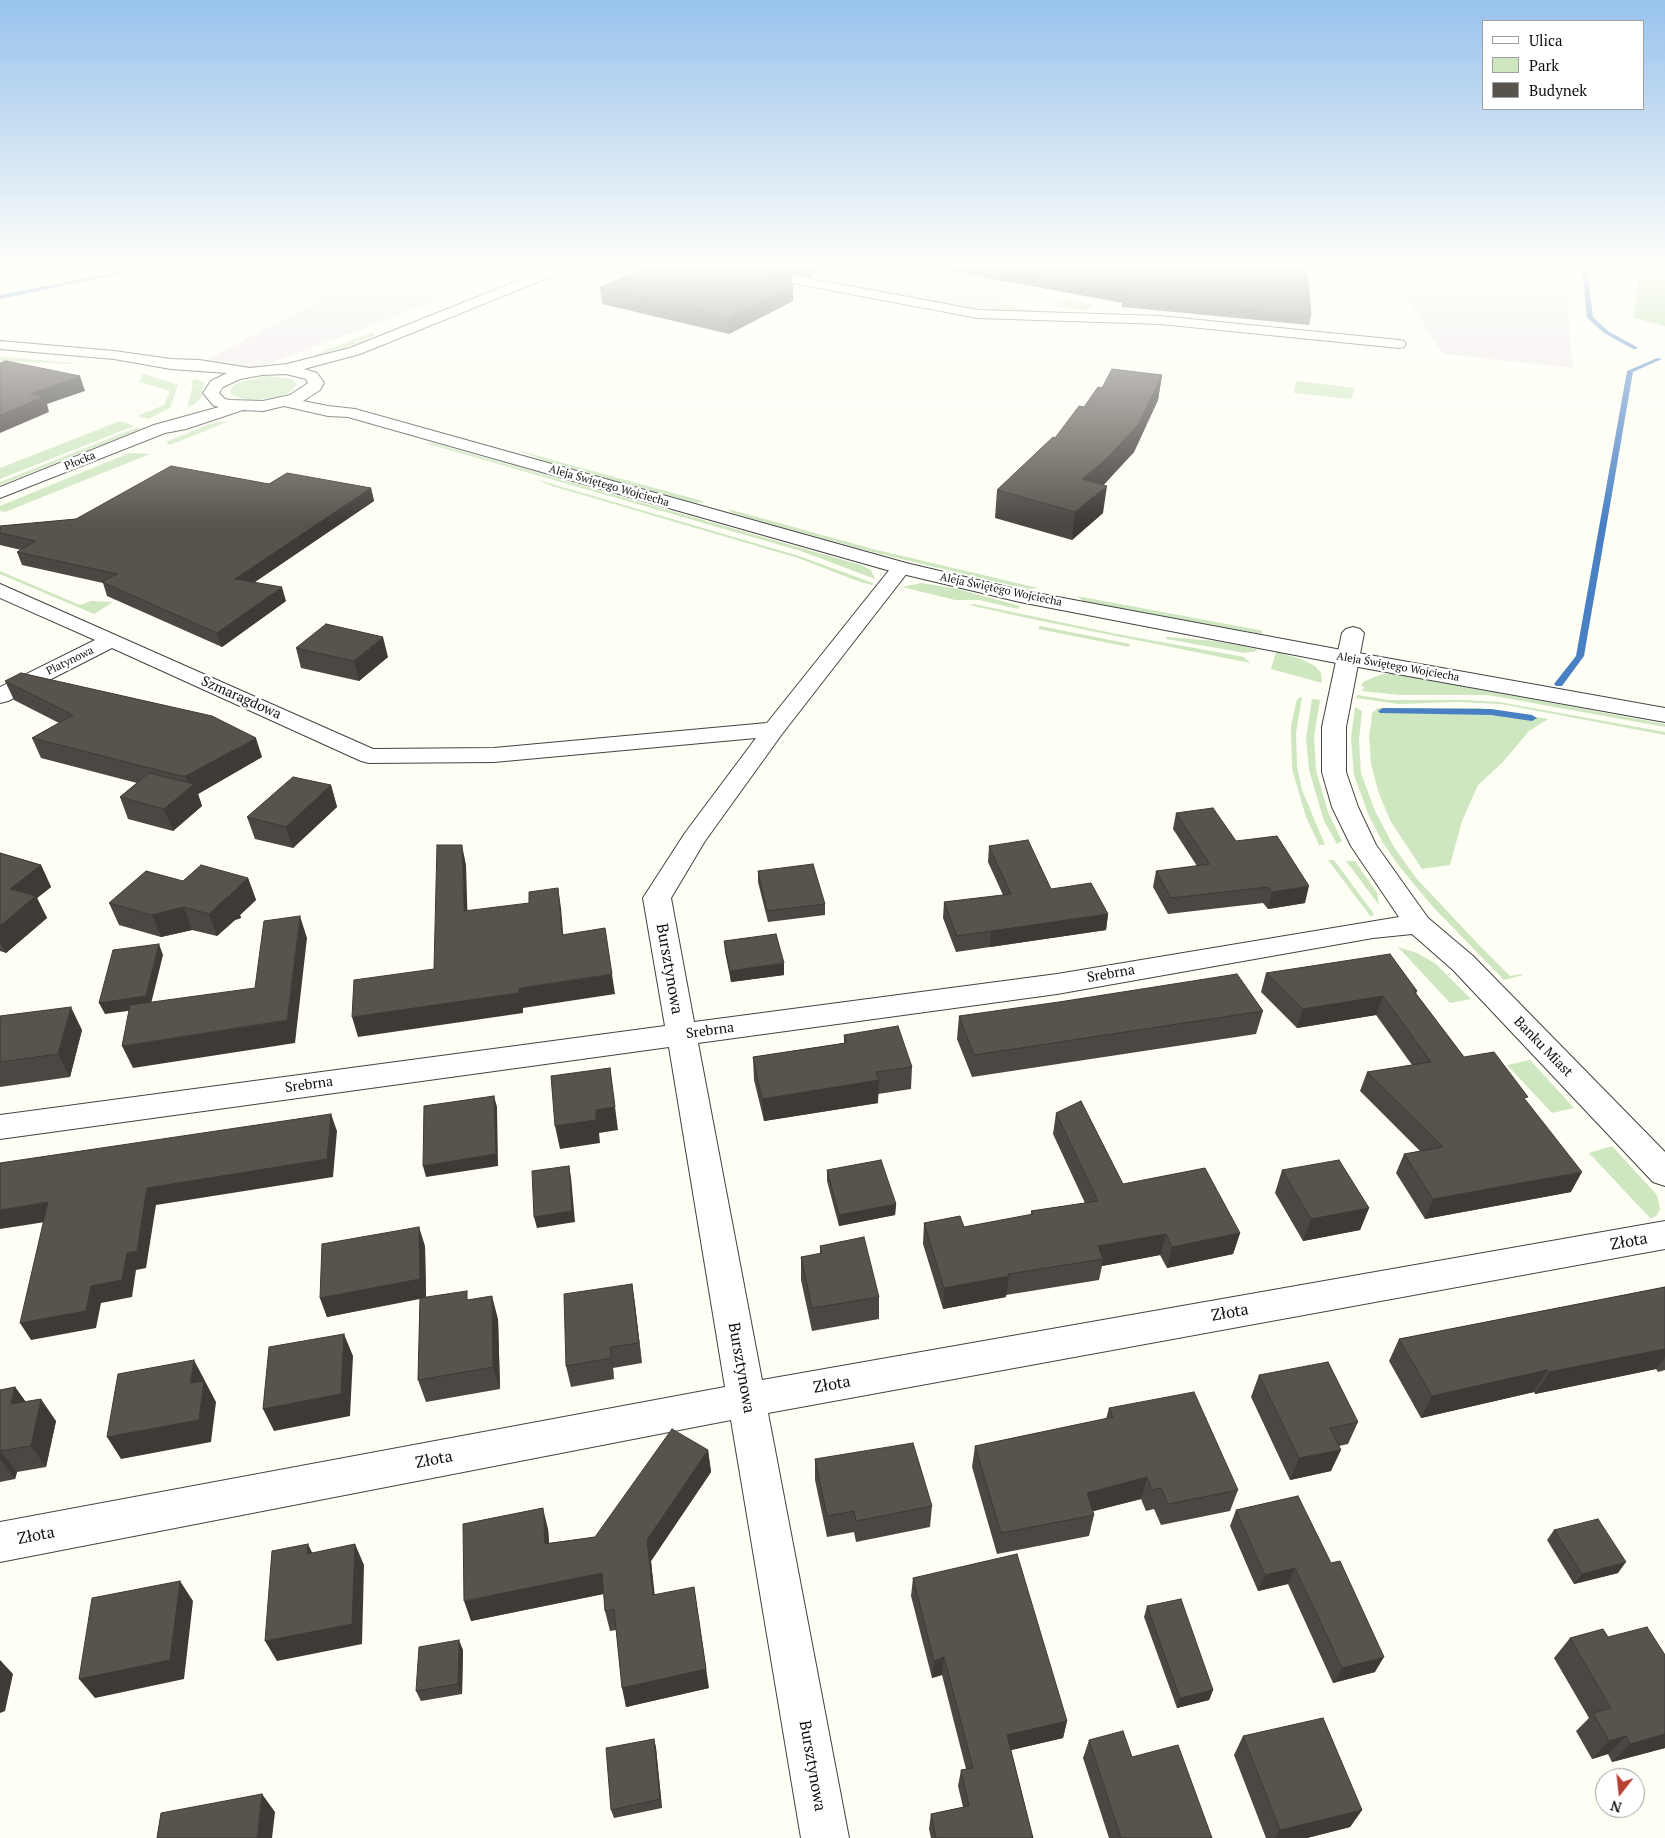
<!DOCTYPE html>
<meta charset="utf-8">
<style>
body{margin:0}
#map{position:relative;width:1665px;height:1838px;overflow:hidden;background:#fefef5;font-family:"PT Serif",serif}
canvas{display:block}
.legend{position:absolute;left:1482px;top:20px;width:162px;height:90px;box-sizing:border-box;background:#fff;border:1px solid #9f9f9f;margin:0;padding:6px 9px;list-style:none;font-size:15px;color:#101010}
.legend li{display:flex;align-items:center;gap:10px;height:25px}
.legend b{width:25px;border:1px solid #9f9f9f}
.north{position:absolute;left:1595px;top:1768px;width:50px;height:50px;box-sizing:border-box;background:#fff;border:1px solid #9f9f9f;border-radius:50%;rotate:196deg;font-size:14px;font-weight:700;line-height:20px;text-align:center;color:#101010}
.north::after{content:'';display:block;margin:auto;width:18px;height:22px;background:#b74032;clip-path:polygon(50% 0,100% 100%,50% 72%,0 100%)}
</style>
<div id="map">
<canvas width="1665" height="1838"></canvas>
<ul class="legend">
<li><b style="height:6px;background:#fff"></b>Ulica</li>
<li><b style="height:14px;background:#cee7c0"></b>Park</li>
<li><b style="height:14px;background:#58534d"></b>Budynek</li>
</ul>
<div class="north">N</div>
</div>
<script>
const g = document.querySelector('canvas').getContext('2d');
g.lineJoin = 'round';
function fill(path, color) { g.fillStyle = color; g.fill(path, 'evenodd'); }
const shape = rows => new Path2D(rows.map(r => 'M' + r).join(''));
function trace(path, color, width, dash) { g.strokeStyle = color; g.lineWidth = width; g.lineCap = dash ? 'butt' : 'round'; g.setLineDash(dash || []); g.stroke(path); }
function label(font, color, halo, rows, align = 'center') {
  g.font = font + ' "PT Serif",serif'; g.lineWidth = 5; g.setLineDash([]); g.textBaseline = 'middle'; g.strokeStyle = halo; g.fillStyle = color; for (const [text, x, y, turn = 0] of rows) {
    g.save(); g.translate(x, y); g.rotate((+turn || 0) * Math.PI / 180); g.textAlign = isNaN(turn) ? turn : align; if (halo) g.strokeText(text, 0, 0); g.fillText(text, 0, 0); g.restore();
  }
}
fill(shape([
 [382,267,526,267,258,368,203,362],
 [757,267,1063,267,991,310],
 [1252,267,1564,267,1573,368,1443,354,1398,283]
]), '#eee6ed');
fill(shape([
 [740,267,757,267,991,310,1000,304,1030,310,1024,312,987,312],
 [1064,299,1094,305,1085,311,1055,305],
 [373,332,375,335,372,337,338,351,320,357,313,355],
 [0,357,17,358,74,363,71,364,0,361],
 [145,374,178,385,170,408,148,419,137,416,164,405,170,391,137,381,143,378,140,376],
 [265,376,292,379,297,385,289,393,272,398,251,400,236,397,231,394,230,391,232,387,237,383],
 [197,379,204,383,201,398,195,404,187,407,193,384,191,381],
 [1296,381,1355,388,1351,399,1294,393],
 [120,421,134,426,0,479,0,468],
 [230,421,170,445,166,442,212,423],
 [138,427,139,430,0,485,0,482],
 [425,443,433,443,861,565,871,570,875,579,801,551],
 [512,448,556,461,706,502,696,503,546,461],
 [129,453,150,454,5,512,0,511,0,506],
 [535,479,799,556,873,583,872,585,860,582,798,558,552,486],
 [728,509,873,549,1038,588,1027,589,876,553,732,513],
 [0,571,80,605,91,601,113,602,94,614,0,574],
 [922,583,958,589,1020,606,1018,609,979,600,955,600,902,587],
 [1077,596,1259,630,1262,631,1262,634,1083,601],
 [974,604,1117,634,1244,657,1250,663,1027,618,969,605],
 [1040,626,1130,644,1129,647,1038,629],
 [1167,637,1215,641,1256,649,1256,651,1245,653,1166,639],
 [1276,652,1301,659,1315,666,1321,673,1322,683,1271,669],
 [1382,674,1395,674,1665,724,1665,727,1488,695,1400,695,1360,691,1363,690,1364,687,1361,686,1363,682],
 [1357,695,1389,700,1467,700,1499,702,1665,732,1665,735,1501,704,1457,702,1398,704,1356,698],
 [1302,697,1296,733,1297,766,1302,790,1325,845,1319,845,1306,817,1292,769,1291,726,1297,699],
 [1312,699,1320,700,1314,736,1316,770,1328,812,1342,841,1337,844,1324,821,1309,770,1306,738],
 [1355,707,1362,711,1359,740,1361,773,1375,811,1394,847,1416,878,1479,945,1510,976,1521,974,1523,975,1504,980,1433,907,1399,866,1383,843,1369,816,1354,775,1351,738],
 [1378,708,1480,708,1548,719,1529,731,1502,763,1478,785,1462,821,1450,865,1422,869,1391,822,1379,794,1371,764,1369,736,1371,724,1372,713],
 [1328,860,1334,860,1374,914,1371,917],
 [1346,861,1355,861,1377,893,1379,905],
 [1398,947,1417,953,1436,964,1471,999,1450,1003],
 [1530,1060,1574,1108,1552,1113,1507,1065],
 [1612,1146,1657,1195,1660,1209,1657,1215,1651,1219,1589,1153]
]), '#cee7c0');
fill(shape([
 [1639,267,1665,267,1665,326,1634,318]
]), '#b0d7a0');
fill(shape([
 [143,267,152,267,0,299,0,295,143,267],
 [1582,267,1587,267,1593,317,1608,331,1637,347,1637,349,1633,349,1604,333,1587,318,1582,267],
 [1657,358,1662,359,1633,372,1584,656,1562,686,1556,686,1554,684,1576,656,1627,371,1657,358],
 [1383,708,1491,709,1532,715,1537,718,1532,721,1491,715,1380,713,1378,711,1383,708]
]), '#4980c4');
const minor = shape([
 [721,267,746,267,978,310,1160,316,1399,340,1404,341,1406,344,1404,347,1399,348,1160,324,978,318,728,271,721,267],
 [901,562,908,564,911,568,782,734,705,841,671,898,694,1022,1057,974,1399,917,1351,846,1332,807,1322,772,1322,727,1342,633,1346,629,1353,627,1360,629,1364,633,1346,727,1346,772,1358,807,1376,845,1428,918,1473,956,1665,1152,1665,1186,1653,1182,1453,970,1412,934,1373,938,1057,994,698,1043,762,1380,1665,1221,1665,1249,768,1413,849,1838,801,1838,731,1420,0,1562,0,1522,725,1387,669,1047,0,1139,0,1115,665,1026,643,898,685,833,756,738,494,762,369,763,361,761,112,648,8,701,0,703,0,687,95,640,0,598,0,584,373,749,494,748,767,723,894,564,901,562]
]);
const tertiary = shape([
 [552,267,569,267,567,270,360,354,304,369,317,373,324,383,320,390,303,401,328,406,355,409,906,563,1020,590,1347,651,1665,708,1665,722,1347,665,1020,602,894,572,348,417,328,416,284,406,263,411,243,410,186,429,165,433,0,498,0,487,154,425,219,407,213,405,203,393,211,381,227,373,171,369,114,359,0,349,0,341,114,351,171,359,199,360,250,368,287,364,350,348,552,267],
 [286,374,306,379,308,383,290,395,263,401,230,400,225,399,219,393,223,387,240,379,262,375,286,374]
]);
trace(minor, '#434343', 2);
trace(tertiary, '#434343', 2);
fill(minor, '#fff');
fill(tertiary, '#fff');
fill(shape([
 [647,267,827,267,808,277,791,274,793,301,729,334,602,304,600,287],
 [929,267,1261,267,1273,268,1274,267,1311,316,1309,325,1122,307,1122,303],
 [1162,375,1158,400,1134,452,1103,485,1103,513,1072,540,995,518,997,490,1055,438,1084,407,1102,388],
 [269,484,371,488,374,501,254,582,286,601,222,647,107,596,103,583,22,565,17,552,21,550,0,545,0,526,76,519],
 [296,648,388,657,359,681,301,668],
 [5,681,262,757,198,794,202,806,173,831,128,819,120,797,137,783,41,758,32,738,59,723,14,700],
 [331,785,337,807,293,848,255,839,247,817],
 [1176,813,1236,841,1305,903,1268,909,1263,903,1168,914,1153,887,1156,871,1197,866,1173,829],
 [989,846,1051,889,1108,914,1106,930,956,952,943,918,944,902,1003,895,988,862],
 [0,853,41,865,51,887,37,898,47,918,6,953,0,951],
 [758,871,825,904,825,915,768,922,758,882],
 [248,878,256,900,240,915,241,918,235,920,217,936,192,930,161,937,119,925,109,903,183,881],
 [724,941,784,975,731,982,725,952],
 [1266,973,1417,991,1416,994,1464,1057,1526,1102,1571,1192,1425,1219,1396,1173,1404,1154,1420,1151,1360,1091,1367,1072,1412,1065,1376,1015,1297,1028,1261,992],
 [1263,1011,1256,1034,972,1077,957,1039,959,1016],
 [0,1016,82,1030,70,1077,0,1087],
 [844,1035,912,1067,911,1089,878,1094,878,1103,764,1121,754,1080,753,1057,844,1043],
 [1056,1113,1123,1184,1240,1233,1233,1254,1167,1268,1160,1255,1102,1266,1099,1280,1006,1295,1006,1297,943,1309,923,1244,924,1223,964,1227,1031,1215,1031,1211,1085,1203,1053,1134],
 [827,1170,896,1204,895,1215,839,1226,827,1181],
 [1282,1170,1369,1208,1360,1230,1303,1241,1275,1193],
 [425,1246,426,1297,470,1300,498,1319,500,1389,426,1402,418,1380,420,1299,327,1317,320,1298],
 [820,1246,879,1297,879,1319,812,1331,801,1280,801,1257,820,1254],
 [632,1284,642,1363,613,1368,614,1379,571,1387,566,1366],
 [1665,1287,1665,1370,1658,1372,1656,1369,1535,1394,1534,1392,1421,1418,1389,1361,1399,1339],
 [1259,1375,1358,1422,1348,1444,1339,1446,1331,1471,1290,1480,1251,1397],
 [15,1387,25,1401,56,1421,46,1467,17,1472,15,1479,0,1482,0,1390],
 [1109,1408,1238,1490,1230,1511,1161,1525,1154,1509,1146,1511,1141,1499,1093,1511,1094,1515,1089,1536,997,1554,972,1467,975,1446,1106,1419],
 [708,1450,711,1472,651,1561,654,1595,709,1688,626,1707,616,1630,610,1631,605,1611,604,1594,471,1621,548,1529,549,1543,595,1537],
 [815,1459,932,1506,930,1527,856,1542,854,1532,827,1537,815,1480],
 [1298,1496,1375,1672,1333,1683,1288,1584,1258,1591,1230,1526,1236,1510],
 [1554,1530,1618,1573,1574,1584,1547,1540],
 [913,1578,1067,1721,1063,1738,1011,1750,1033,1838,931,1838,929,1829,931,1814,963,1807,958,1786,961,1770,966,1769,942,1675,932,1678,911,1596],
 [1147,1606,1213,1690,1209,1700,1177,1708,1144,1617],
 [1608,1637,1665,1655,1665,1748,1612,1762,1608,1754,1592,1759,1576,1731,1589,1718,1554,1658,1570,1638],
 [463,1650,462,1694,421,1701,416,1691],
 [1243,1736,1362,1810,1350,1827,1307,1838,1266,1838,1234,1755],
 [654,1739,656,1748,662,1808,614,1818,611,1810],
 [1089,1740,1132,1757,1212,1838,1109,1838,1083,1758]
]), '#4c4742');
fill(shape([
 [808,267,827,267,808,277],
 [791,269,792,285,769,280],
 [793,285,793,301,729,334,729,317],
 [1162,375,1158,400,1134,452,1100,489,1082,479],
 [80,376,85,391,47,404,49,412,0,433,0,415,30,394],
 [1107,486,1103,513,1072,540,1075,512],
 [371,488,374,501,239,593,235,579],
 [282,587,286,601,222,647,217,633],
 [383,637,388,657,359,681,354,661],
 [256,738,262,757,198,794,202,806,173,831,164,809,190,787,186,776],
 [331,785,337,807,293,848,286,827],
 [462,845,466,865,468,931,464,911],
 [41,865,51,887,37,898,47,918,6,953,0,942,0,926,10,889],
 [248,878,256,900,240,915,241,918,235,920,217,936,209,914],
 [1309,886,1305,903,1268,909,1272,892],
 [558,888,561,908,565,955,562,935],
 [184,907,192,930,161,937,152,915],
 [1108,914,1106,930,990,947,991,931],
 [300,916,307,938,295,1043,133,1068,122,1046,287,1020],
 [159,944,163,955,150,1008,105,1014,99,1003],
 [784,963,784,975,731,982,730,971],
 [612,974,615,994,523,1008,523,1013,358,1037,352,1017,519,988],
 [1383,996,1376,1015,1297,1028,1303,1009],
 [71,1007,82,1030,70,1077,58,1054],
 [610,1068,618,1130,599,1133,600,1143,560,1149,555,1126,596,1110],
 [879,1080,878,1103,764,1121,762,1099],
 [494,1096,497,1107,498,1166,426,1177,423,1166],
 [331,1114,337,1131,333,1177,156,1205,146,1268,136,1270,132,1297,101,1303,96,1328,31,1340,20,1323,91,1286,127,1253,147,1188],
 [569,1166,571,1177,575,1222,537,1228,534,1217],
 [1582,1172,1571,1192,1425,1219,1433,1199],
 [48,1202,58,1220,0,1229,0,1210],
 [896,1204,895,1215,839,1226,839,1215],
 [1369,1208,1360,1230,1303,1241,1311,1219],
 [419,1227,425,1246,426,1297,327,1317,320,1298],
 [1240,1233,1233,1254,1167,1268,1172,1247],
 [1166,1234,1160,1255,1102,1266,1103,1259,1098,1246],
 [1009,1276,1006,1297,943,1309,944,1288],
 [632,1284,635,1304,642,1363,639,1343],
 [492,1296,498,1319,500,1389,493,1367],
 [344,1334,353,1356,350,1416,274,1431,263,1409],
 [610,1347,613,1368,614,1379,611,1358],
 [1665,1349,1665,1357,1656,1369,1535,1394,1549,1372],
 [194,1360,216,1402,211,1442,121,1459,107,1437,190,1383],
 [1547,1370,1534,1392,1421,1418,1432,1396],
 [15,1387,31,1409,11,1404],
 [41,1399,56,1421,46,1467,31,1446],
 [708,1450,711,1472,651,1561,657,1615,653,1595,647,1540],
 [1341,1450,1331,1471,1290,1480,1299,1458],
 [0,1451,17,1472,15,1479,0,1459],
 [1147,1477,1141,1499,1082,1514,1087,1493],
 [543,1508,548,1529,551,1564,545,1544],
 [308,1544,318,1565,307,1554],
 [355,1544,364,1565,362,1644,277,1661,265,1641],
 [1626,1562,1618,1573,1574,1584,1582,1574],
 [1295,1568,1288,1584,1258,1591,1265,1575],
 [602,1573,607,1593,471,1621,464,1601],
 [180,1581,193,1601,184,1679,95,1698,79,1679],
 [694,1587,709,1688,626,1707,622,1688],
 [459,1640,463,1650,462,1694,458,1684],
 [944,1657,942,1675,932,1678,934,1661],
 [1384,1657,1375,1672,1333,1683,1342,1668],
 [0,1660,13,1674,5,1711,0,1713],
 [1213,1690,1209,1700,1177,1708,1180,1698],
 [1067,1721,1063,1738,1003,1752,1007,1735],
 [1665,1734,1665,1748,1612,1762,1630,1744],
 [1626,1736,1608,1754,1592,1759,1609,1741],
 [654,1739,656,1748,662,1808,660,1799],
 [262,1794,275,1812,272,1838,257,1838],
 [1362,1810,1350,1827,1307,1838,1275,1838,1280,1830]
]), '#3e3a36');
const building = shape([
 [648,267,779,267,791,269,769,280,793,285,729,317,600,287,648,267],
 [978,267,1261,267,1274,268,1274,267,1282,267,1307,268,1311,316,1123,297,1127,294,978,267],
 [6,361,80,376,30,394,44,397,0,415,0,363,6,361],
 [1112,369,1162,375,1138,425,1103,462,1082,479,1107,486,1075,512,997,490,1053,437,1055,438,1079,406,1084,407,1098,387,1102,388,1112,369],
 [171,466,269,484,287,473,371,488,235,579,282,587,217,633,102,582,117,574,17,552,36,541,0,533,0,526,76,519,171,466],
 [326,624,383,637,354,661,296,648,326,624],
 [21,673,212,716,256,738,186,776,181,776,32,738,73,715,5,681,21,673],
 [149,773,194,784,164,809,120,797,149,773],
 [293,777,331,785,286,827,247,817,293,777],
 [1213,808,1236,841,1277,836,1309,886,1272,892,1268,887,1171,898,1156,871,1210,864,1176,813,1213,808],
 [1028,840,1051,889,1091,883,1108,914,957,936,944,902,1011,894,989,846,1028,840],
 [437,845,462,845,464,911,529,903,529,892,558,888,562,935,605,928,612,974,519,988,519,993,352,1017,354,980,434,969,437,845],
 [0,853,41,865,10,889,36,896,0,926,0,853],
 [813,864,825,904,767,911,758,871,813,864],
 [201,865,248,878,230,895,233,896,227,897,209,914,184,907,152,915,109,903,146,871,183,881,201,865],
 [300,916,287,1020,122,1046,130,1005,255,988,264,921,300,916],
 [776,934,784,963,730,971,724,941,776,934],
 [159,944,146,996,99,1003,113,950,159,944],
 [1390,954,1417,991,1414,991,1464,1057,1494,1052,1528,1097,1524,1098,1582,1172,1433,1199,1404,1154,1443,1147,1367,1072,1431,1062,1383,996,1303,1009,1266,973,1390,954],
 [1237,974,1263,1011,974,1055,959,1016,1059,1002,1237,974],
 [71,1007,58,1054,0,1062,0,1016,71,1007],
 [898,1026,912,1067,876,1072,879,1080,762,1099,753,1057,846,1043,844,1035,898,1026],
 [610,1068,615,1107,596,1110,596,1120,555,1126,551,1076,610,1068],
 [494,1096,496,1154,423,1166,424,1106,494,1096],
 [1081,1101,1123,1184,1205,1168,1240,1233,1172,1247,1166,1234,1098,1246,1103,1259,1008,1274,1009,1276,944,1288,924,1223,960,1216,964,1227,1033,1214,1031,1211,1098,1201,1056,1113,1081,1101],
 [331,1114,327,1159,147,1188,137,1251,127,1253,122,1280,91,1286,86,1311,20,1323,48,1202,0,1210,0,1163,331,1114],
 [881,1160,896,1204,839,1215,827,1170,881,1160],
 [1339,1160,1369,1208,1311,1219,1282,1170,1339,1160],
 [569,1166,572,1211,534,1217,532,1171,569,1166],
 [419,1227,420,1279,320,1298,322,1244,419,1227],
 [864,1237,879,1297,812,1308,801,1257,822,1253,820,1246,864,1237],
 [632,1284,639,1343,610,1347,611,1358,566,1366,564,1294,632,1284],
 [1665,1287,1665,1349,1549,1372,1547,1370,1432,1396,1399,1339,1665,1287],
 [467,1291,467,1300,492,1296,493,1367,418,1380,420,1298,467,1291],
 [344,1334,341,1394,263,1409,269,1347,344,1334],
 [194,1360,190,1383,204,1381,199,1420,107,1437,118,1374,194,1360],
 [1328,1362,1358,1422,1330,1428,1341,1450,1299,1458,1259,1375,1328,1362],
 [15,1387,11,1404,41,1399,31,1446,0,1451,0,1452,0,1390,15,1387],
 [1194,1392,1238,1490,1168,1504,1161,1488,1152,1490,1147,1477,1087,1493,1094,1515,1001,1533,975,1446,1113,1417,1109,1408,1194,1392],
 [672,1429,708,1450,647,1540,653,1595,694,1587,706,1669,622,1688,614,1609,605,1611,602,1573,464,1601,463,1524,543,1508,545,1544,595,1537,672,1429],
 [913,1443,932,1506,856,1521,854,1511,827,1516,815,1459,913,1443],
 [1298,1496,1331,1563,1340,1561,1384,1657,1342,1668,1295,1568,1265,1575,1236,1510,1298,1496],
 [1598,1519,1626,1562,1582,1574,1554,1530,1598,1519],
 [308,1544,307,1554,355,1544,352,1624,265,1641,272,1551,308,1544],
 [1017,1554,1067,1721,1007,1735,1033,1838,936,1838,931,1814,969,1806,961,1770,973,1768,944,1657,934,1661,913,1578,1017,1554],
 [180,1581,170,1660,79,1679,92,1598,180,1581],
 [1181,1599,1213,1690,1180,1698,1147,1606,1181,1599],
 [1647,1627,1665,1655,1665,1734,1630,1744,1626,1736,1609,1741,1593,1713,1611,1708,1570,1638,1603,1629,1608,1637,1647,1627],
 [459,1640,458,1684,416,1691,419,1647,459,1640],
 [1323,1718,1362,1810,1280,1830,1243,1736,1323,1718],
 [1123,1731,1132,1757,1178,1745,1212,1838,1121,1838,1089,1740,1123,1731],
 [654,1739,660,1799,611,1810,606,1748,654,1739],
 [262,1794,257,1838,157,1838,161,1813,262,1794]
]);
fill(building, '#58534d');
trace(building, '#3e3a36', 1);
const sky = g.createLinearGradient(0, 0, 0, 524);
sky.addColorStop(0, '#97c2ec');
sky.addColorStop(0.51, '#fffffa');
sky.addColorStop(1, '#fffffa00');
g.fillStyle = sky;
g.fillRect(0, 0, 1665, 524);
label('11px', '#101010', '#fff', [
 ["Płocka",80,461,-22],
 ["Aleja Świętego Wojciecha",609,486,16],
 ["Aleja Świętego Wojciecha",1001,590,12],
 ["Platynowa",70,661,-26],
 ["Aleja Świętego Wojciecha",1398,667,10]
]);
label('14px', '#101010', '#fff', [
 ["Szmaragdowa",241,698,24],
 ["Srebrna",1111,974,-10],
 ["Srebrna",710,1031,-8],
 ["Banku Miast",1543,1047,46],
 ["Srebrna",309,1085,-8]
]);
label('16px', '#101010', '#fff', [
 ["Bursztynowa",669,969,80],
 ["Złota",1629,1242,-10],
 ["Złota",1230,1313,-10],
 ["Bursztynowa",741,1368,80],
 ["Złota",832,1385,-10],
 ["Złota",434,1460,-11],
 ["Złota",36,1536,-11],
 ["Bursztynowa",812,1766,80]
]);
</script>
